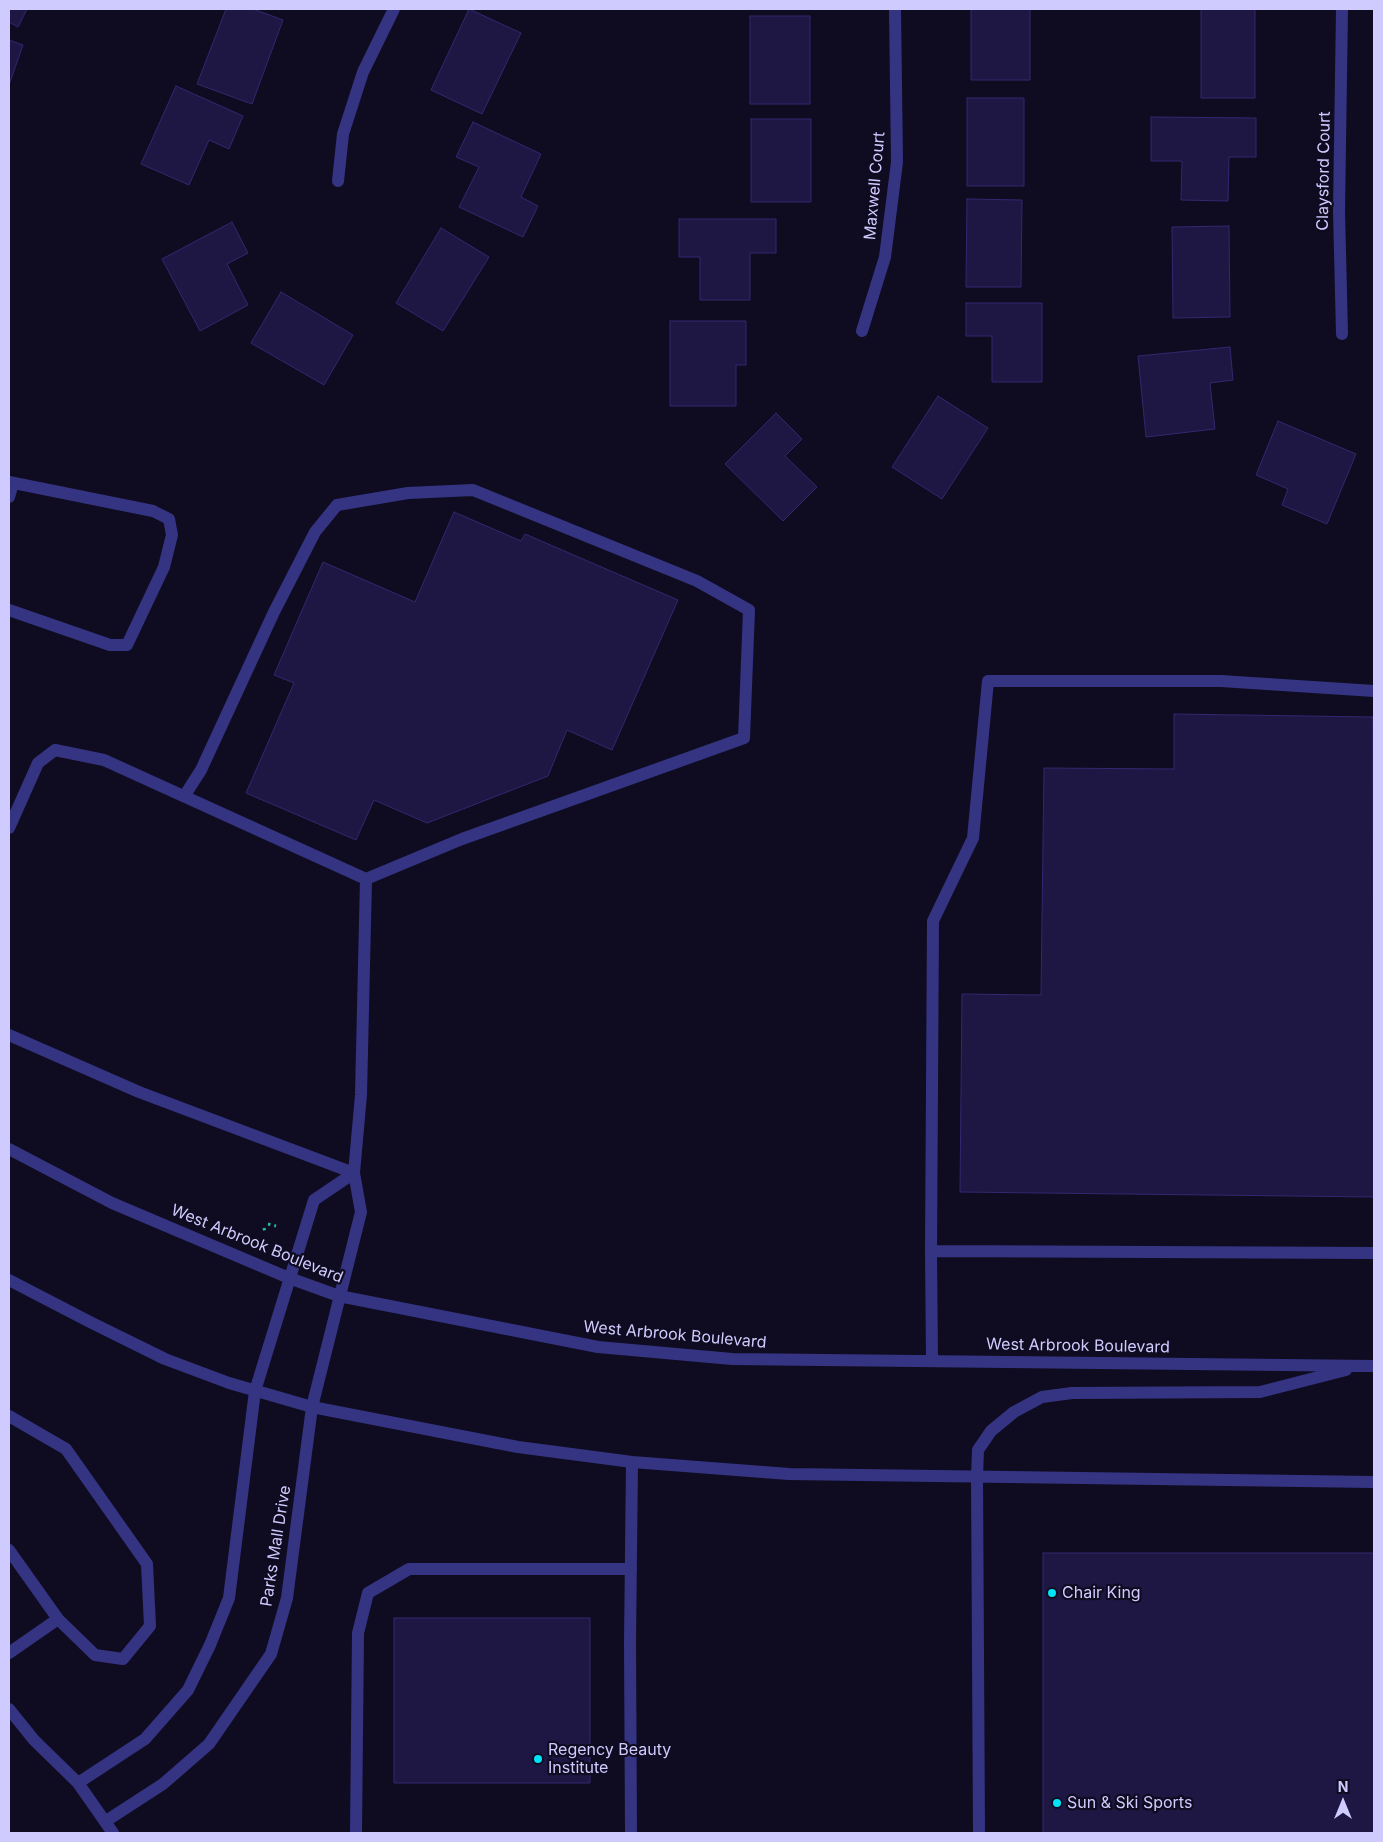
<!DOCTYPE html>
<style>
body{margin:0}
#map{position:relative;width:1383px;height:1842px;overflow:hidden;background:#0f0c21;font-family:Inter,sans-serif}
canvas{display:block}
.frame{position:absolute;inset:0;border:10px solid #d0cbff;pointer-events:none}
.north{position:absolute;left:1318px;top:1777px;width:50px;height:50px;-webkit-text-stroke:4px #0f0c21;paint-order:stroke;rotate:0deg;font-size:14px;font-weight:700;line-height:20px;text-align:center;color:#d0cbff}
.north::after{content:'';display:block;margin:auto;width:18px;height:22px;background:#d0cbff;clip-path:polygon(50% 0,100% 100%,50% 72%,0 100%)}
</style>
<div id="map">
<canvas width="1383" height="1842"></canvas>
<div class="frame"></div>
<div class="north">N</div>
</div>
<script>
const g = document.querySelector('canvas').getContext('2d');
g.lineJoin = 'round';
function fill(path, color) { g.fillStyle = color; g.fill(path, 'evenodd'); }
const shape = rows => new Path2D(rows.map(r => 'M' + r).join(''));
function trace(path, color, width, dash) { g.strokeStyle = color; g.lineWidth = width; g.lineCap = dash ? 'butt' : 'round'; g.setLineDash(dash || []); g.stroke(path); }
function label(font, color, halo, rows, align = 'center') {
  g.font = font + ' Inter,sans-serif'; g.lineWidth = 4.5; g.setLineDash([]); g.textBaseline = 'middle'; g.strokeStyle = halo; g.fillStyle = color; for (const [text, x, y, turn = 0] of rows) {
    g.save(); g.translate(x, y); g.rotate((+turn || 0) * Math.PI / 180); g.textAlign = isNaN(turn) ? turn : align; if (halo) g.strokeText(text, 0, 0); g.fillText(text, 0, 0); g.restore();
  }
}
const building = shape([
 [9,9,27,9,18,27,9,22,9,9],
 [226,9,253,9,283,20,252,104,197,84,226,9],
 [469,9,521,33,482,114,431,90,469,9],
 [971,9,1030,9,1030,80,971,80,971,9],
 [1201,9,1255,9,1255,98,1201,98,1201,9],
 [750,16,810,16,810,104,750,104,750,16],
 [9,40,23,45,9,85,9,40],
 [176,86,243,116,229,149,209,140,189,185,141,164,176,86],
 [967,98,1024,98,1024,186,967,186,967,98],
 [1151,117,1256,118,1256,157,1229,157,1228,201,1181,200,1182,161,1151,161,1151,117],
 [751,119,811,119,811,202,751,202,751,119],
 [473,122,541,154,521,197,538,206,523,237,459,207,479,167,456,157,473,122],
 [967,199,1022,200,1021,287,966,287,967,199],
 [679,219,776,219,776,253,750,253,750,300,700,300,700,257,679,257,679,219],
 [232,222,248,253,227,264,248,305,200,331,162,259,232,222],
 [1229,226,1230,317,1173,318,1172,227,1229,226],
 [441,228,489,257,443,331,396,303,441,228],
 [281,292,353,335,324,385,251,343,281,292],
 [966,303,1042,303,1042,382,992,382,992,336,966,336,966,303],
 [670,321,746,321,746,365,736,365,736,406,670,406,670,321],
 [1230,347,1233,380,1210,383,1215,429,1146,437,1138,356,1230,347],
 [938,396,988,428,942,499,892,467,938,396],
 [776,413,802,439,785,456,817,487,783,521,725,464,776,413],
 [1278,421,1356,454,1327,524,1282,505,1288,489,1256,475,1278,421],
 [454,512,521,541,525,534,678,600,612,750,567,730,548,776,427,823,374,800,356,840,246,793,294,683,274,675,323,562,415,602,454,512],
 [1174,714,1373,717,1374,1197,960,1192,962,994,1041,995,1044,768,1174,769,1174,714],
 [1043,1553,1374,1553,1374,1833,1043,1833,1043,1553],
 [394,1618,590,1618,590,1783,394,1783,394,1618]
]);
fill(building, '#1f1743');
trace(building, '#342770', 1);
trace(shape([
 [268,1224,276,1226],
 [264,1228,265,1232]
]), '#27b8ac', 3, [2.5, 4]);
trace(shape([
 [338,181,343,134,363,72,394,9],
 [862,331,885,257,897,162,895,9],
 [1342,334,1339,211,1342,9],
 [9,482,153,511,169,519,172,535,164,567,127,645,110,645,9,610],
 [9,497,13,483],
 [9,828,38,763,55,750,104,760,366,879,462,839,744,738,749,610,697,581,473,490,408,493,337,505,315,532,274,612,201,770,185,795],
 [9,1035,139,1092,354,1173],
 [9,1149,112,1203,289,1278,339,1296,598,1347,732,1359,1374,1366],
 [931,1251,933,921,973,838,988,681,1221,681,1374,691],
 [9,1280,90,1322,165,1359,229,1383,312,1407,518,1447,632,1462,789,1474,1374,1482],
 [932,1360,931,1251,1374,1253],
 [9,1416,66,1449,147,1564,150,1626,123,1659,95,1655,58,1619,9,1653],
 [9,1550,58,1619],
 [9,1709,34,1740,78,1783,113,1833],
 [78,1783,145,1739,188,1690,210,1645,229,1598,255,1391,314,1200,354,1173],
 [106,1821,163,1784,209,1744,271,1654,287,1598,312,1407,361,1212,354,1173,361,1095,366,879],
 [356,1833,358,1633,368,1593,409,1569,631,1569],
 [631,1833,630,1643,632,1462],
 [979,1833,977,1477,978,1450,991,1431,1014,1412,1042,1397,1072,1393,1260,1392,1346,1370]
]), '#353483', 12);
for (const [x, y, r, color] of [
 [1052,1593,5,"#00e3f6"],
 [538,1759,5,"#00e3f6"],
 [1057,1803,5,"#00e3f6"]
]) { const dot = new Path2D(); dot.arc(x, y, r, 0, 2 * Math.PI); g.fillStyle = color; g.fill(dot); trace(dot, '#0f0c21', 2); }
label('16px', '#d0cbff', '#0f0c21', [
 ["Claysford Court",1324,171,-89],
 ["Maxwell Court",875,186,-85],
 ["West Arbrook Boulevard",257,1244,22],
 ["West Arbrook Boulevard",675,1335,5],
 ["West Arbrook Boulevard",1078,1346,1],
 ["Parks Mall Drive",276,1546,-81]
]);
label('16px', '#d0cbff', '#0f0c21', [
 ["Chair King",1062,1593],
 ["Regency Beauty",548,1750],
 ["Institute",548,1768],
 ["Sun & Ski Sports",1067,1803]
], 'left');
</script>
